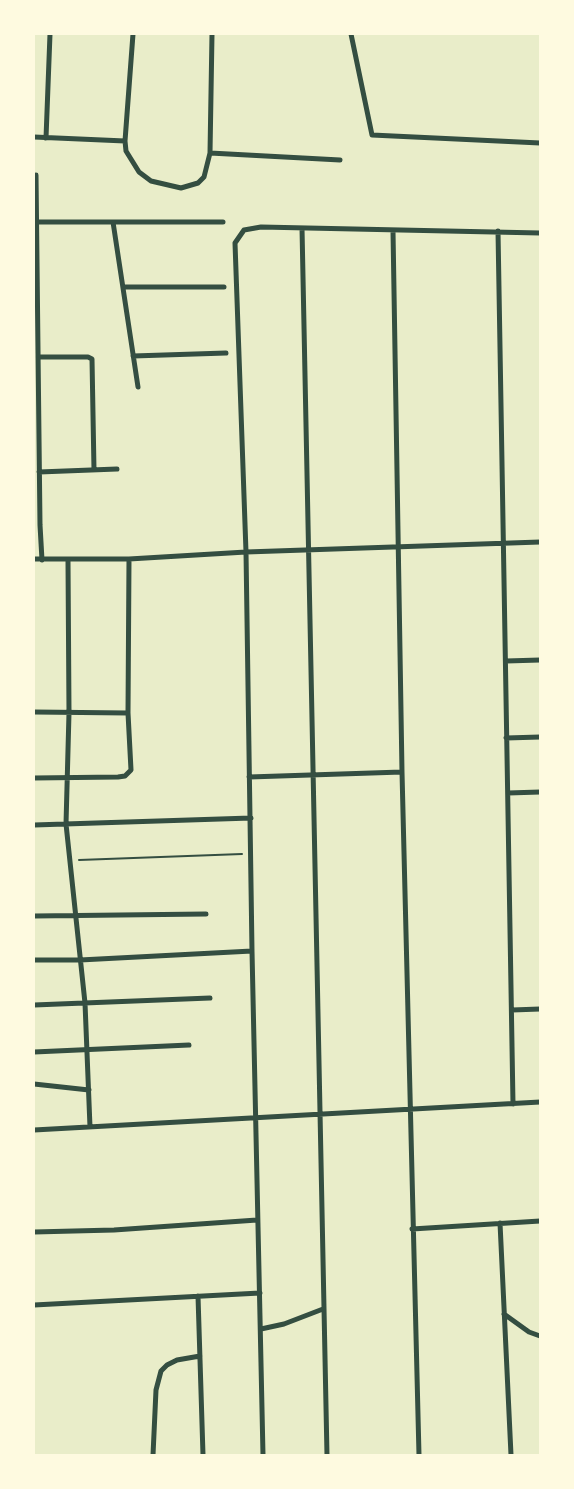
<!DOCTYPE html>
<style>
body{margin:0}
#map{position:relative;width:574px;height:1489px;overflow:hidden;background:#e9edc9;font-family:Manrope,sans-serif}
canvas{display:block}
.frame{position:absolute;inset:0;border:35px solid #fefae0;pointer-events:none}
</style>
<div id="map">
<canvas width="574" height="1489"></canvas>
<div class="frame"></div>
</div>
<script>
const g = document.querySelector('canvas').getContext('2d');
g.lineJoin = 'round';
const shape = rows => new Path2D(rows.map(r => 'M' + r).join(''));
function trace(path, color, width, dash) { g.strokeStyle = color; g.lineWidth = width; g.lineCap = dash ? 'butt' : 'round'; g.setLineDash(dash || []); g.stroke(path); }
trace(shape([
 [79,860,242,854]
]), '#344e41', 2);
trace(shape([
 [133,34,125,141,126,151,139,172,151,181,181,188,198,183,204,177,210,153,212,34],
 [351,34,372,135,540,143],
 [34,137,125,141],
 [46,138,50,34],
 [210,153,340,160],
 [36,175,40,525,42,560],
 [37,222,223,222],
 [113,222,138,387],
 [302,228,327,1455],
 [393,231,402,772,419,1455],
 [498,231,513,1104],
 [123,287,224,287],
 [133,356,226,353],
 [38,357,88,357,92,359,94,470],
 [39,472,117,469],
 [34,559,129,559,246,552,540,542],
 [68,561,69,713,66,824,85,1003,90,1127],
 [506,661,540,660],
 [34,712,128,713],
 [506,738,540,737],
 [249,777,402,772],
 [34,778,118,777,125,776,131,770,128,713,129,559],
 [508,793,540,792],
 [34,825,251,818],
 [34,916,206,914],
 [34,960,80,960,252,951],
 [34,1005,210,998],
 [512,1010,540,1009],
 [34,1052,189,1045],
 [34,1084,89,1090],
 [34,1130,540,1102],
 [500,1223,511,1455],
 [412,1229,540,1221],
 [34,1232,114,1230,257,1220],
 [198,1296,203,1455],
 [34,1305,260,1293],
 [504,1314,529,1332,540,1336],
 [261,1329,284,1324,323,1309],
 [153,1455,156,1390,161,1371,167,1365,177,1360,200,1356],
 [263,1455,252,951,246,552,235,243,244,230,261,227,540,233]
]), '#344e41', 5);
</script>
